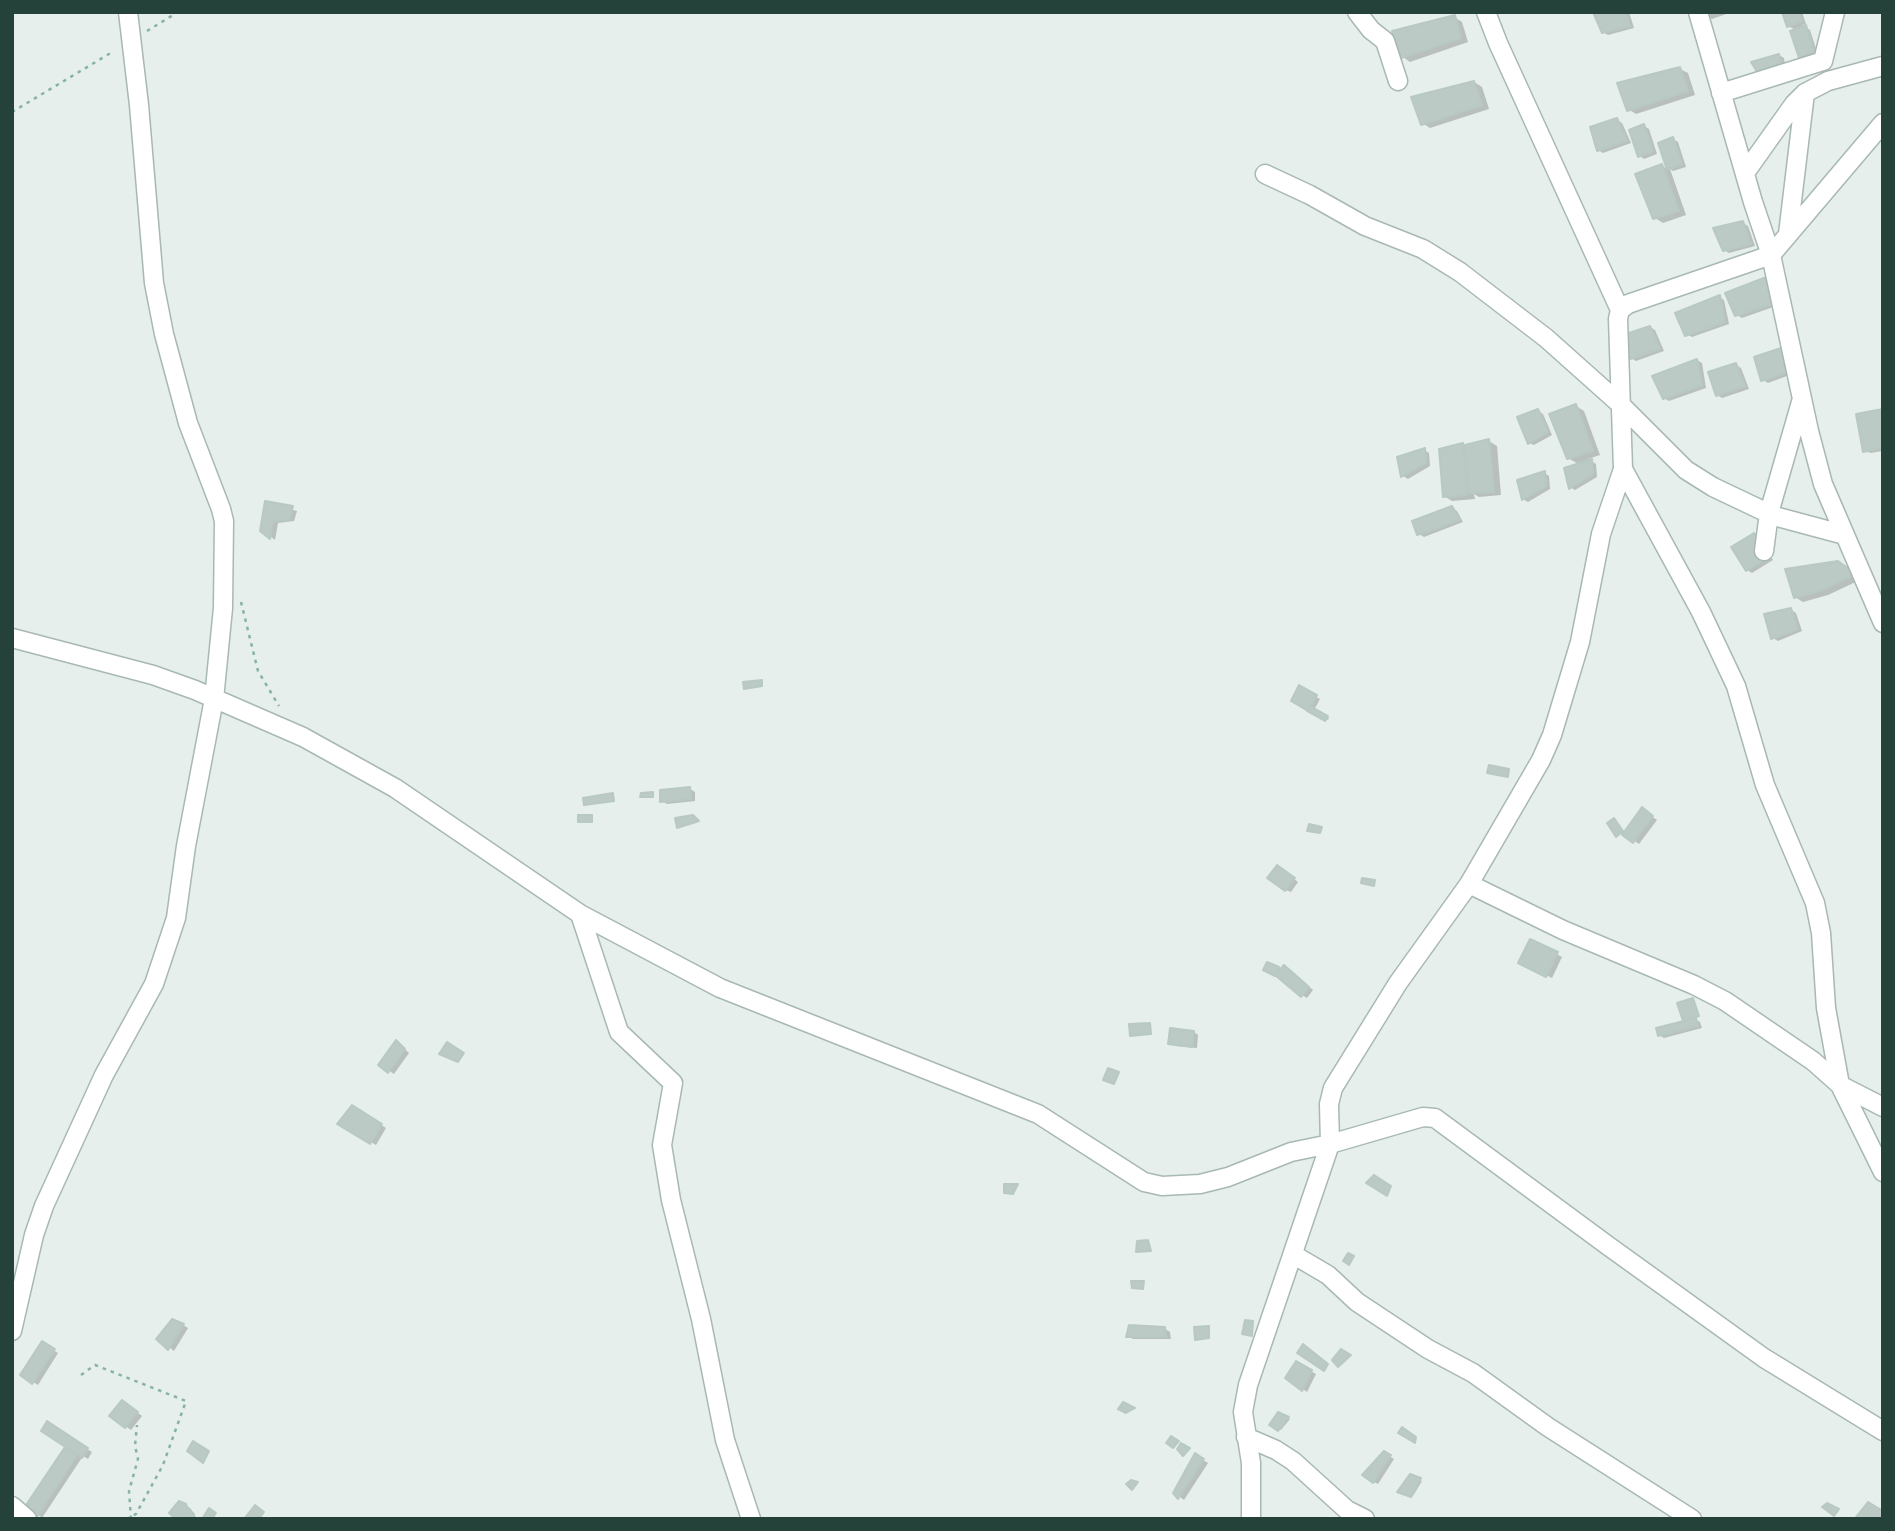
<!DOCTYPE html>
<style>
body{margin:0}
#map{position:relative;width:1895px;height:1531px;overflow:hidden;background:#e6efeb;font-family:Montserrat,sans-serif}
canvas{display:block}
.frame{position:absolute;inset:0;border:14px solid #24423a;pointer-events:none}
</style>
<div id="map">
<canvas width="1895" height="1531"></canvas>
<div class="frame"></div>
</div>
<script>
const g = document.querySelector('canvas').getContext('2d');
g.lineJoin = 'round';
function fill(path, color) { g.fillStyle = color; g.fill(path, 'evenodd'); }
const shape = rows => new Path2D(rows.map(r => 'M' + r).join(''));
function trace(path, color, width, dash) { g.strokeStyle = color; g.lineWidth = width; g.lineCap = dash ? 'butt' : 'round'; g.setLineDash(dash || []); g.stroke(path); }
fill(shape([
 [1594,12,1629,12,1634,28,1608,35,1603,32],
 [1704,12,1732,12,1712,19],
 [1784,12,1802,12,1806,24,1802,25,1810,30,1818,55,1806,59,1801,57,1796,30,1788,26],
 [1454,17,1462,22,1468,42,1410,62,1403,57],
 [1779,55,1784,58,1786,71,1765,77],
 [1680,69,1688,73,1695,95,1636,114,1628,109],
 [1474,82,1482,87,1489,109,1430,128,1422,123],
 [1617,120,1622,123,1631,143,1603,153,1598,150],
 [1644,126,1649,129,1657,154,1644,159,1640,156],
 [1673,139,1678,142,1686,167,1673,171,1670,169,1686,215,1663,223,1655,218,1662,166,1669,170,1660,144],
 [1743,223,1748,226,1755,246,1729,253,1724,250],
 [1727,294,1779,305,1742,318,1737,315],
 [1719,297,1724,300,1729,324,1692,337,1687,334],
 [1650,327,1655,330,1664,351,1636,361,1631,358],
 [1781,350,1786,353,1795,373,1768,383,1763,380],
 [1697,360,1702,363,1706,388,1669,401,1664,398],
 [1736,365,1741,368,1749,389,1722,398,1717,395],
 [1576,406,1584,411,1600,455,1588,459,1596,464,1597,477,1575,490,1570,487,1580,465,1568,458],
 [1538,411,1543,414,1552,435,1534,445,1529,443],
 [1883,411,1883,451,1870,453,1865,450],
 [1489,441,1497,446,1501,495,1479,497,1474,494,1475,499,1452,501,1444,496,1462,445,1465,447],
 [1424,450,1429,453,1430,466,1408,479,1403,476,1399,458],
 [1544,473,1549,476,1550,489,1528,502,1523,499,1519,481],
 [267,503,297,511,294,521,278,523,275,540,262,530],
 [1452,508,1457,511,1463,522,1424,537,1419,534],
 [1754,535,1759,538,1773,560,1752,573,1747,570],
 [1846,568,1862,579,1828,595,1803,602,1795,597],
 [1791,610,1796,613,1802,631,1778,641,1773,638],
 [1300,688,1320,699,1314,710,1329,718,1328,720,1293,701],
 [690,789,695,792,695,801,667,804,662,801],
 [1647,813,1657,820,1639,844,1623,833,1617,835,1614,820,1625,833],
 [1282,870,1298,882,1291,892,1286,890],
 [1531,941,1562,957,1552,978,1525,965],
 [1268,964,1281,971,1289,970,1313,990,1307,998,1302,995,1279,976,1265,970],
 [1695,1019,1700,1022,1702,1028,1664,1038,1659,1035],
 [1194,1032,1198,1035,1197,1048,1175,1046,1170,1043],
 [397,1042,409,1053,394,1074,381,1065],
 [353,1107,386,1128,376,1145,340,1124],
 [183,1325,188,1328,174,1351,159,1339],
 [1165,1329,1170,1332,1171,1339,1133,1339,1128,1336],
 [43,1344,58,1353,38,1385,22,1375],
 [1296,1363,1316,1374,1307,1392,1287,1378],
 [127,1405,142,1416,131,1430,112,1416],
 [1279,1414,1290,1419,1281,1430,1272,1425],
 [48,1424,92,1452,88,1459,83,1456,42,1518,28,1505,67,1446],
 [1384,1453,1394,1459,1378,1484,1374,1482],
 [1195,1455,1208,1463,1184,1500,1175,1493],
 [1410,1476,1422,1481,1413,1496,1400,1492],
 [186,1505,191,1509,197,1519,179,1519]
]), '#0003');
const building = shape([
 [1593,12,1626,12,1630,26,1602,33,1593,12],
 [1782,12,1799,12,1802,21,1787,27,1782,12],
 [1455,15,1461,38,1401,58,1392,31,1455,15],
 [1806,25,1814,52,1799,58,1790,31,1806,25],
 [1779,54,1782,68,1759,75,1751,62,1779,54],
 [1680,67,1688,91,1627,111,1617,83,1680,67],
 [1474,81,1482,105,1421,125,1411,97,1474,81],
 [1617,118,1627,141,1597,151,1590,127,1617,118],
 [1644,124,1653,151,1638,157,1629,130,1644,124],
 [1673,137,1682,164,1667,170,1658,143,1673,137],
 [1662,164,1679,211,1653,219,1635,174,1662,164],
 [1743,221,1751,244,1723,251,1713,228,1743,221],
 [1769,276,1775,303,1735,316,1725,293,1769,276],
 [1720,295,1725,322,1685,336,1675,313,1720,295],
 [1650,326,1660,349,1630,359,1623,335,1650,326],
 [1781,348,1791,371,1761,381,1754,357,1781,348],
 [1697,359,1702,385,1663,399,1652,376,1697,359],
 [1736,363,1745,386,1716,396,1708,372,1736,363],
 [1576,404,1593,451,1567,459,1549,414,1576,404],
 [1538,409,1548,432,1528,444,1517,417,1538,409],
 [1883,409,1883,448,1863,452,1856,414,1883,409],
 [1489,439,1494,492,1469,493,1465,445,1489,439],
 [1463,443,1467,495,1443,497,1439,449,1463,443],
 [1425,448,1426,463,1401,477,1397,457,1425,448],
 [1592,459,1593,474,1569,489,1564,468,1592,459],
 [1545,471,1546,486,1522,500,1517,480,1545,471],
 [265,501,293,506,289,520,273,521,270,539,260,531,265,501],
 [1452,506,1460,520,1417,535,1412,521,1452,506],
 [1754,533,1769,557,1746,571,1731,547,1754,533],
 [1838,561,1856,574,1819,591,1794,598,1785,569,1838,561],
 [1791,608,1798,629,1771,639,1764,614,1791,608],
 [762,680,762,686,744,689,743,682,762,680],
 [1299,685,1317,695,1308,711,1291,701,1299,685],
 [1310,706,1328,716,1325,721,1307,711,1310,706],
 [1489,765,1509,769,1508,777,1487,773,1489,765],
 [690,787,691,799,660,802,660,790,690,787],
 [653,792,653,797,640,797,641,793,653,792],
 [613,793,614,801,584,805,583,798,613,793],
 [1642,807,1653,816,1633,843,1622,835,1642,807],
 [578,815,592,815,592,822,578,822,578,815],
 [693,815,699,821,677,828,675,818,693,815],
 [1614,818,1623,831,1616,837,1607,823,1614,818],
 [1309,824,1322,827,1320,833,1307,831,1309,824],
 [1277,865,1295,878,1285,891,1267,878,1277,865],
 [1362,878,1375,880,1374,886,1361,883,1362,878],
 [1530,939,1558,952,1546,977,1518,963,1530,939],
 [1267,962,1279,967,1275,976,1263,970,1267,962],
 [1284,965,1309,987,1301,997,1275,975,1284,965],
 [1693,998,1699,1016,1683,1021,1677,1003,1693,998],
 [1696,1018,1698,1026,1658,1036,1656,1028,1696,1018],
 [1150,1023,1151,1034,1130,1036,1129,1024,1150,1023],
 [1170,1028,1194,1031,1192,1047,1168,1044,1170,1028],
 [396,1040,405,1049,388,1073,378,1065,396,1040],
 [447,1042,464,1053,458,1062,439,1054,447,1042],
 [1108,1068,1119,1072,1114,1084,1103,1080,1108,1068],
 [352,1105,382,1124,370,1144,337,1124,352,1105],
 [1374,1175,1391,1186,1387,1196,1366,1183,1374,1175],
 [1004,1184,1018,1184,1013,1194,1004,1193,1004,1184],
 [1148,1240,1151,1251,1136,1252,1137,1241,1148,1240],
 [1348,1253,1354,1256,1349,1265,1343,1261,1348,1253],
 [1131,1281,1144,1281,1143,1289,1132,1288,1131,1281],
 [172,1319,184,1324,168,1350,156,1339,172,1319],
 [1245,1320,1253,1321,1252,1336,1242,1334,1245,1320],
 [1129,1325,1165,1327,1166,1337,1126,1337,1129,1325],
 [1209,1326,1209,1338,1195,1340,1194,1327,1209,1326],
 [42,1341,55,1349,32,1384,20,1375,42,1341],
 [1303,1344,1328,1364,1324,1371,1297,1353,1303,1344],
 [1341,1349,1351,1355,1338,1367,1332,1360,1341,1349],
 [1296,1361,1312,1370,1302,1391,1285,1378,1296,1361],
 [122,1400,138,1412,125,1428,109,1416,122,1400],
 [1123,1402,1135,1408,1126,1413,1118,1409,1123,1402],
 [1278,1412,1289,1417,1278,1431,1269,1425,1278,1412],
 [47,1421,88,1448,82,1458,41,1431,47,1421],
 [1402,1427,1416,1437,1415,1443,1398,1433,1402,1427],
 [1171,1436,1179,1441,1173,1448,1166,1443,1171,1436],
 [193,1441,209,1451,203,1463,187,1451,193,1441],
 [1181,1443,1190,1448,1183,1456,1177,1449,1181,1443],
 [65,1447,77,1455,37,1517,26,1505,65,1447],
 [1384,1451,1391,1455,1373,1483,1362,1475,1384,1451],
 [1195,1453,1204,1459,1178,1499,1173,1493,1195,1453],
 [1410,1474,1421,1478,1411,1497,1397,1492,1410,1474],
 [1131,1480,1138,1482,1132,1490,1126,1484,1131,1480],
 [179,1501,186,1504,187,1508,194,1514,191,1519,176,1519,169,1513,179,1501],
 [1868,1502,1883,1511,1883,1519,1859,1519,1856,1517,1868,1502],
 [1827,1503,1839,1509,1834,1516,1822,1507,1827,1503],
 [255,1505,264,1512,259,1519,244,1519,255,1505],
 [209,1508,216,1513,212,1519,202,1519,209,1508]
]);
fill(building, '#bbcac4');
trace(building, '#b8c9c2', 2);
const street = shape([
 [1357,12,1371,30,1385,41,1398,81],
 [1486,12,1498,43,1620,310],
 [1698,12,1753,202,1771,255,1809,431,1823,484,1883,623],
 [1721,93,1823,61,1835,12],
 [1745,173,1794,104,1805,93,1828,81,1883,66],
 [1265,174,1310,195,1365,226,1423,249,1460,272,1546,338,1620,404,1686,470,1713,487,1774,516,1845,535],
 [1788,234,1805,93],
 [1623,469,1701,612,1736,686,1765,785,1815,903,1821,933,1826,1008,1840,1085,1883,1172],
 [1764,551,1769,513,1801,402],
 [12,638,153,675,195,690,303,737,395,788,580,914,720,988,1038,1114,1144,1182,1162,1186,1200,1184,1228,1177,1291,1152,1330,1144,1423,1117,1435,1118,1607,1245,1764,1358,1883,1431],
 [1469,884,1563,930,1694,985,1725,1001,1813,1061,1840,1085,1883,1107],
 [580,914,619,1032,673,1083,662,1145,671,1200,701,1319,725,1440,751,1519],
 [1294,1255,1328,1275,1357,1302,1428,1349,1473,1373,1548,1427,1692,1519],
 [12,1331,34,1235,44,1206,104,1075,154,984,176,918,186,846,214,699,223,608,224,521,221,509,188,423,164,334,154,283,139,105,128,12],
 [1246,1437,1276,1450,1293,1461,1347,1510,1365,1519],
 [12,1506,27,1519],
 [1251,1519,1251,1463,1243,1412,1248,1385,1330,1144,1329,1104,1333,1088,1398,983,1469,884,1541,760,1552,735,1580,642,1601,534,1623,469,1618,319,1620,310,1628,304,1771,255,1883,123]
]);
trace(street, '#a8b8b2', 21);
trace(shape([
 [147,31,178,12],
 [12,112,114,51],
 [241,602,258,671,279,706],
 [81,1375,95,1365,186,1401,163,1465,136,1514,127,1519],
 [131,1519,129,1491,138,1459,135,1446,137,1425]
]), '#86b3a5', 2.5, [3.5, 5]);
trace(street, '#fff', 18);
</script>
